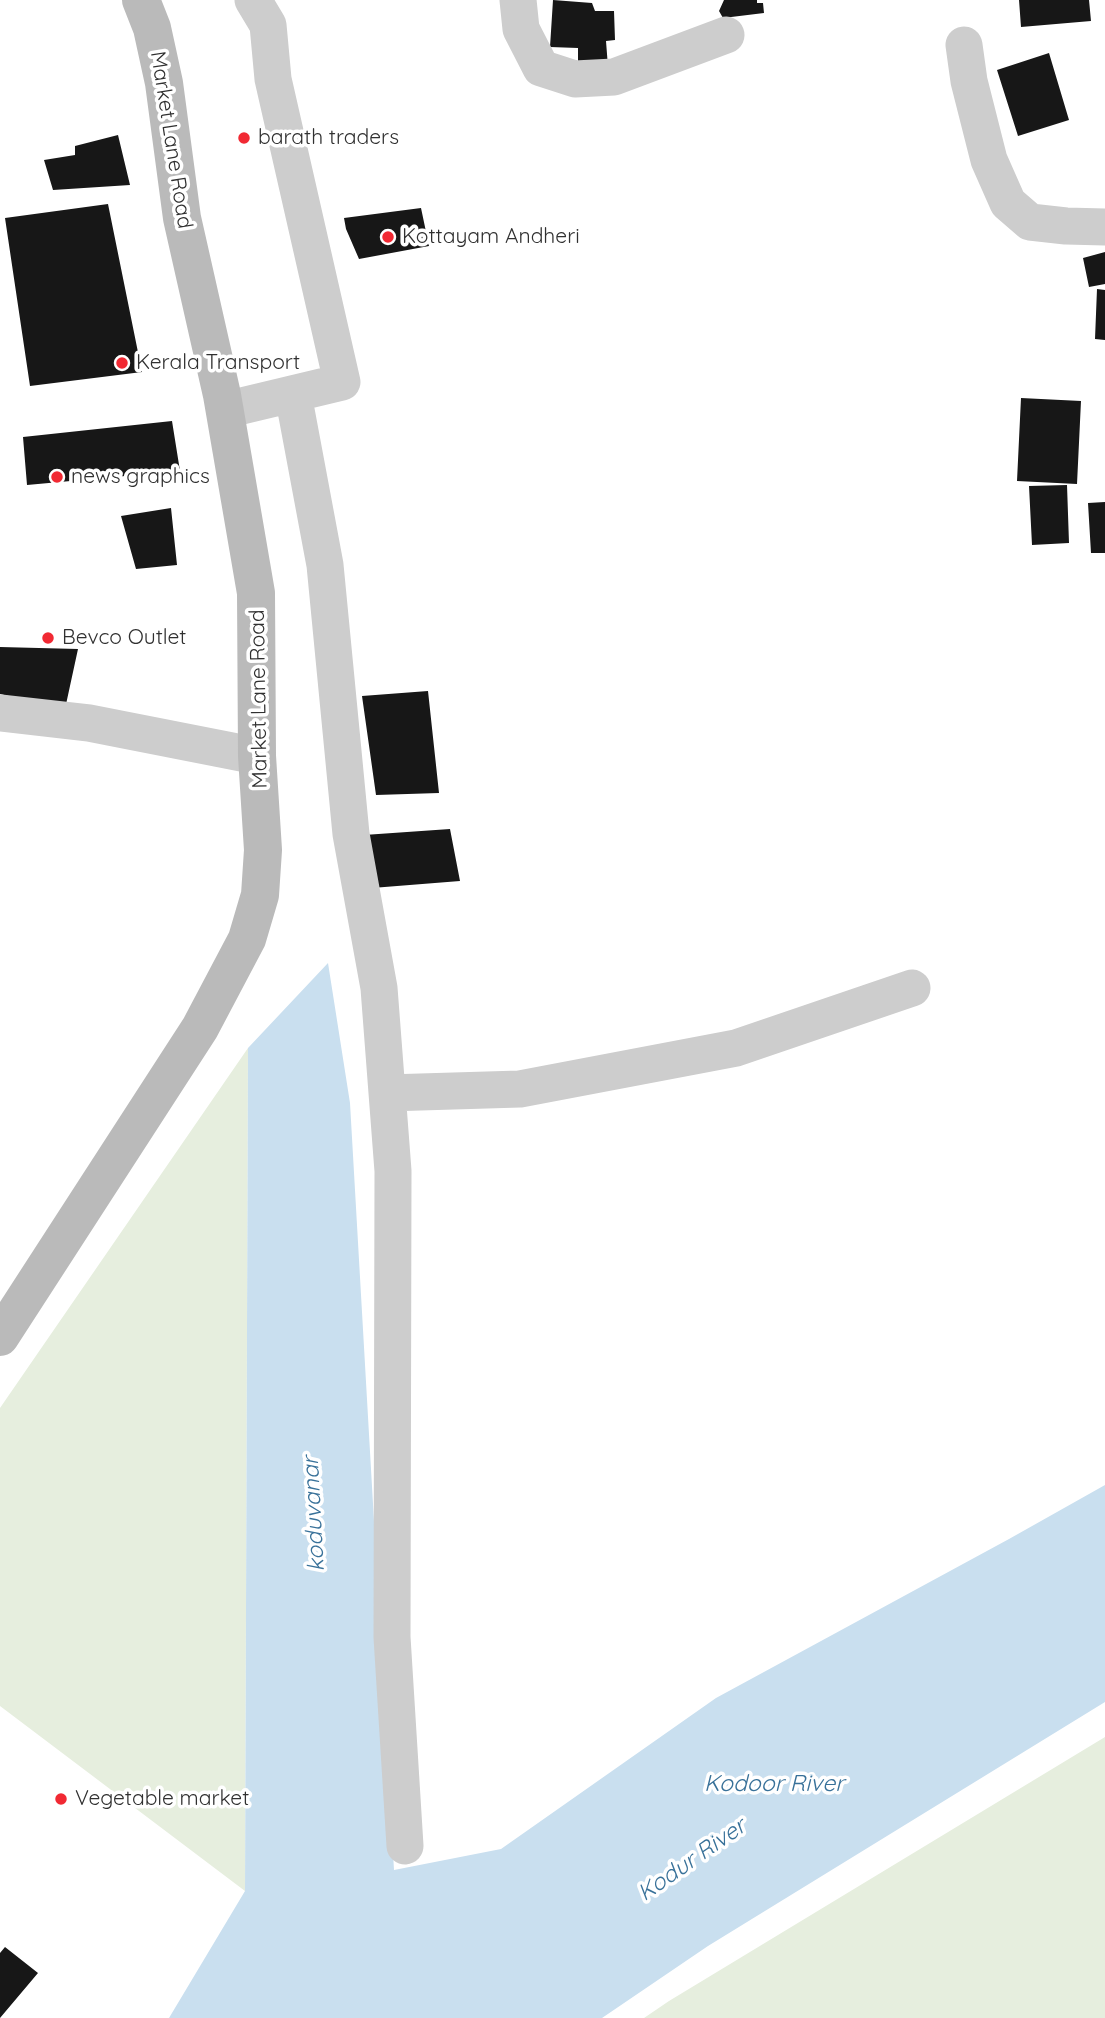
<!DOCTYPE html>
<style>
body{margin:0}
canvas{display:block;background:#fff}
</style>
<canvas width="1105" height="2018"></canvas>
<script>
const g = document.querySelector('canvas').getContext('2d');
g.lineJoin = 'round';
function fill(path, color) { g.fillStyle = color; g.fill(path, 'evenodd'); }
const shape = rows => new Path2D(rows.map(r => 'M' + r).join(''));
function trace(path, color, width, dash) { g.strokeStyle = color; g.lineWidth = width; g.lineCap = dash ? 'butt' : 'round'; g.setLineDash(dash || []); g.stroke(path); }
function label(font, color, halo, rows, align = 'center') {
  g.font = font + ' Quicksand,sans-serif'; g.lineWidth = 7; g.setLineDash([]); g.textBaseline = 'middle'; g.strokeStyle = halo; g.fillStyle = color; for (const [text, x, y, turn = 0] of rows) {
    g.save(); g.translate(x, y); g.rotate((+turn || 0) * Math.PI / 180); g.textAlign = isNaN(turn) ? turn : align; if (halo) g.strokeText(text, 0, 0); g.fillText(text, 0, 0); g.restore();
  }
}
fill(shape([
 [248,1048,245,1891,0,1706,0,1408],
 [1105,1737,1105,2018,644,2018,669,2001]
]), '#e6eede');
fill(shape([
 [328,963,350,1103,394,1870,501,1849,716,1698,1009,1539,1105,1485,1105,1702,708,1946,602,2018,169,2018,245,1891,248,1048]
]), '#c9dfef');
fill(shape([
 [553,0,592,3,595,11,614,11,615,40,606,41,608,67,578,66,578,48,550,47],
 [724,0,757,0,757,3,763,3,764,13,723,18,719,11],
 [1019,0,1089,0,1091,21,1021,27],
 [1049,53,1069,120,1018,136,997,70],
 [118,135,130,185,53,190,44,160,75,155,75,146],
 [108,204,142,372,30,386,5,218],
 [421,208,429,246,359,259,346,229,344,218],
 [1105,252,1105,284,1089,287,1083,258],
 [1097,289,1105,290,1105,340,1095,339],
 [1021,398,1081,401,1077,484,1017,481],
 [172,421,180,471,27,485,23,437],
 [1067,485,1069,543,1032,545,1029,486],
 [1105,502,1105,553,1091,553,1088,503],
 [171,508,177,565,136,569,121,516],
 [0,647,78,649,65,709,0,694],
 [428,691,439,793,376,795,362,696],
 [450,829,460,881,372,888,364,835],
 [5,1947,38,1973,0,2018,0,1953]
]), '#171717');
trace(shape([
 [518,0,521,29,541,68,575,79,614,77,726,35],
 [964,45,969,81,989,160,1008,203,1030,222,1066,226,1105,227],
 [293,394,325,565,351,834,379,988,393,1171,392,1637,405,1846],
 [225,410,342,382,273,79,268,25,253,0],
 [0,713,89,723,257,756],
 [387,1093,520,1089,736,1048,912,988]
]), '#cdcdcd', 37);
trace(shape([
 [0,1337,200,1028,247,939,260,895,263,850,257,756,256,593,222,395,182,218,164,83,152,28,141,0]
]), '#bababa', 38);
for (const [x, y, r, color] of [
 [244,138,7,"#f12933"],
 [388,237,7,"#f12933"],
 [122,363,7,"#f12933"],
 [57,477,7,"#f12933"],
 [48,638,7,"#f12933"],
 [61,1799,7,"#f12933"]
]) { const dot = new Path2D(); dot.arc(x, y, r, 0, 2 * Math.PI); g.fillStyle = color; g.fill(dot); trace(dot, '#fff', 2.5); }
label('21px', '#303030', '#fff', [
 ["barath traders",258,138],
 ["Kottayam Andheri",402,237],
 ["Kerala Transport",136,363],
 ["news graphics",71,477],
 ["Bevco Outlet",62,638],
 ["Vegetable market",75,1799]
], 'left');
label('21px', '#303030', '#fff', [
 ["Market Lane Road",171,140,81],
 ["Market Lane Road",259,699,-91]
]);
label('italic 23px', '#387199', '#fff', [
 ["koduvanar",314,1514,-93],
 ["Kodoor River",774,1784],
 ["Kodur River",692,1860,-35]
]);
</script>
